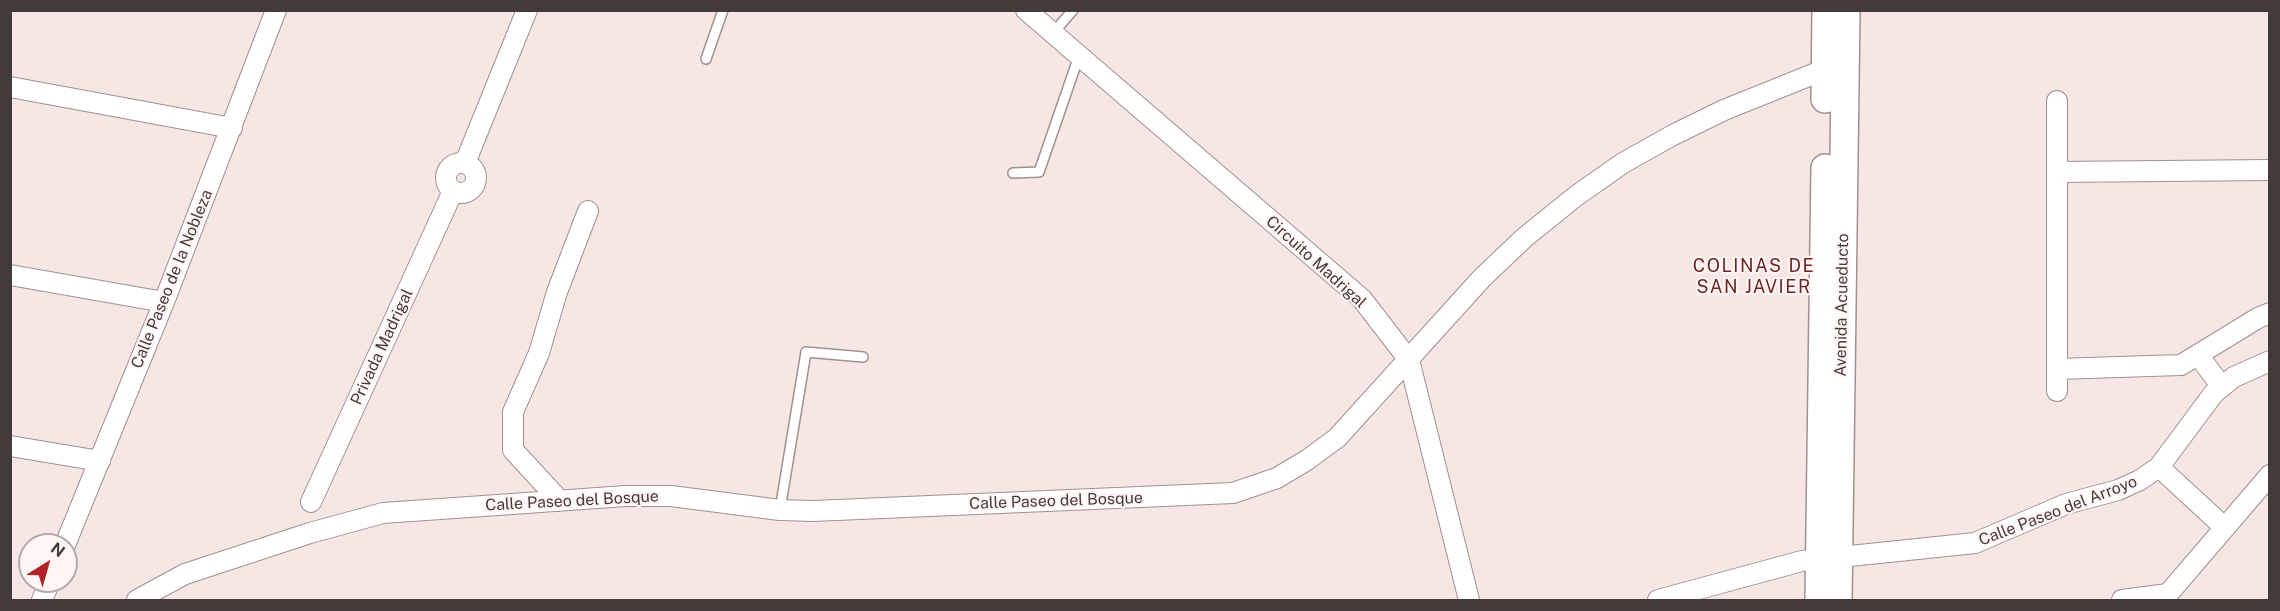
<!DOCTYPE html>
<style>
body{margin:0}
#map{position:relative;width:2280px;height:611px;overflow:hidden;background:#f6e6e4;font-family:"Public Sans",sans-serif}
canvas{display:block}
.frame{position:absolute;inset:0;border:12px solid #423b3a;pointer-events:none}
.north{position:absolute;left:18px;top:533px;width:60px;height:60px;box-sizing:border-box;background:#fff5f4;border:2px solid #b3abaa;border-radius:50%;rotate:37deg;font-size:16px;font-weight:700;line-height:24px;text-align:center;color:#423b3a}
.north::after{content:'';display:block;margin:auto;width:21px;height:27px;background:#b3222a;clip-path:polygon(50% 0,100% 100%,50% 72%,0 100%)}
</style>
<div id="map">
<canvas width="2280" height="611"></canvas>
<div class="frame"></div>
<div class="north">N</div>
</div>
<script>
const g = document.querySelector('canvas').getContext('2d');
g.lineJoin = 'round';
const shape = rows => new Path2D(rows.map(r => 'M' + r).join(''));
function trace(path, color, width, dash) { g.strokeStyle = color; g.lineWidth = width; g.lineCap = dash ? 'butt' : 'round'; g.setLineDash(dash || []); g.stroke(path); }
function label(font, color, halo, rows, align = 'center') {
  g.font = font + ' "Public Sans",sans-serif'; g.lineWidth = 4.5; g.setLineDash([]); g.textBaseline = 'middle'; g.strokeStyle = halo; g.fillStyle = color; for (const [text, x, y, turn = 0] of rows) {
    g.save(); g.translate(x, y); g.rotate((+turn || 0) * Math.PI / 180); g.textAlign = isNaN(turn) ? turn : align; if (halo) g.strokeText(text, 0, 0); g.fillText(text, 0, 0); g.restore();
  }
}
const lane = shape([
 [1053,33,1073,10],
 [706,59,723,10],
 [1013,173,1039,172,1079,56],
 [780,510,806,352,863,357]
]);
const street = shape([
 [1026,10,1362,299,1409,360,1469,600],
 [10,87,232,128],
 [2057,101,2057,391],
 '446 178a15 15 0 1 1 30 0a15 15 0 1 1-30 0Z',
 [465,163,527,10],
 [2057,172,2270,170],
 [10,275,164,302],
 [2198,355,2222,387],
 [2057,369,2181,365,2258,318,2270,313],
 [10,446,100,461],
 [2159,467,2224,527],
 [560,501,513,450,513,412,539,353,557,292,588,211],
 [311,502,453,191],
 [65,545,164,302,276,10],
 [42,600,50,581],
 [137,600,185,574,310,533,383,513,626,496,671,496,780,510,813,511,1233,493,1277,478,1307,460,1337,438,1482,278,1524,238,1576,196,1623,163,1673,135,1724,110,1826,69,1838,68],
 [1658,600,1802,561,1975,543,2066,504,2118,490,2140,480,2159,467,2214,393,2234,377,2270,361],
 [2122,600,2168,594,2270,475]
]);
const secondary = shape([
 [1825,99,1826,10],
 [1819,600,1825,168],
 [1838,600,1846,10]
]);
trace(lane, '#a0918f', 12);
trace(street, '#a0918f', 22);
trace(secondary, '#a0918f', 30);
trace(lane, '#fff', 9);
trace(street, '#fff', 20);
trace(secondary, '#fff', 27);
label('16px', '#423b3a', '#fff5f4', [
 ["Circuito Madrigal",1316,262,42],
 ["Calle Paseo de la Nobleza",172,279,-68],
 ["Avenida Acueducto",1842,305,-89],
 ["Privada Madrigal",382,347,-65],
 ["Calle Paseo del Bosque",572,501,-3],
 ["Calle Paseo del Bosque",1056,501,-2],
 ["Calle Paseo del Arroyo",2058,511,-21]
]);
g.letterSpacing = '1.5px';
label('18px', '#6a2523', '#fff5f4', [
 ["COLINAS DE",1754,266],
 ["SAN JAVIER",1754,287]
]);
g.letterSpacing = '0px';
</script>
